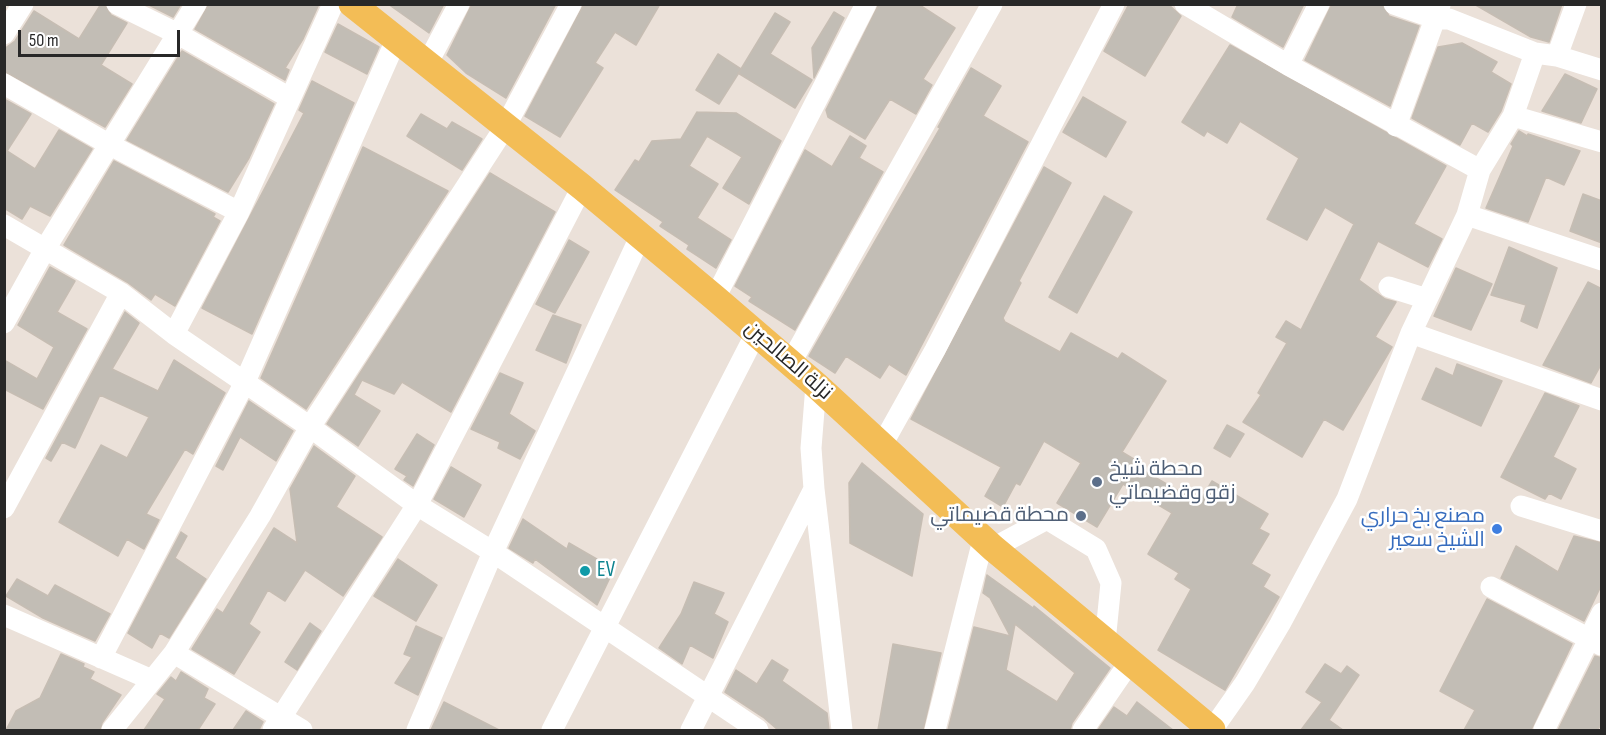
<!DOCTYPE html>
<meta charset="utf-8">
<style>
body{margin:0}
#map{position:relative;width:1606px;height:735px;overflow:hidden;background:#ebe1d9;font-family:"Sofia Sans Condensed",sans-serif}
canvas{display:block}
.frame{position:absolute;inset:0;border:6px solid #282828;pointer-events:none}
.scale{position:absolute;left:18px;top:30px;width:162px;height:27px;box-sizing:border-box;border:3px solid #282828;border-top:0;padding-left:8px;font-size:18px;line-height:21px;white-space:nowrap;color:#282828;-webkit-text-stroke:4px #fff;paint-order:stroke}
</style>
<div id="map">
<canvas width="1606" height="735"></canvas>
<div class="frame"></div>
<div class="scale">50 m</div>
</div>
<script>
const g = document.querySelector('canvas').getContext('2d');
g.lineJoin = 'round';
function fill(path, color) { g.fillStyle = color; g.fill(path, 'evenodd'); }
const shape = rows => new Path2D(rows.map(r => 'M' + r).join(''));
function trace(path, color, width, dash) { g.strokeStyle = color; g.lineWidth = width; g.lineCap = dash ? 'butt' : 'round'; g.setLineDash(dash || []); g.stroke(path); }
function label(font, color, halo, rows, align = 'center') {
  g.font = font + ' "Sofia Sans Condensed",Cairo,sans-serif'; g.lineWidth = 5; g.setLineDash([]); g.textBaseline = 'middle'; g.strokeStyle = halo; g.fillStyle = color; for (const [text, x, y, turn = 0] of rows) {
    g.save(); g.translate(x, y); g.rotate((+turn || 0) * Math.PI / 180); g.textAlign = isNaN(turn) ? turn : align; if (halo) g.strokeText(text, 0, 0); g.fillText(text, 0, 0); g.restore();
  }
}
const building = shape([
 [101,4,104,4,111,15,127,23,101,65,132,84,105,127,4,71,4,49,15,41,34,11,79,39,101,4],
 [147,4,181,4,173,17,147,4],
 [209,4,319,4,303,39,285,68,289,70,285,80,195,29,209,4],
 [388,4,444,4,429,33,388,4],
 [472,4,556,4,506,98,466,73,447,55,472,4],
 [584,4,660,4,636,45,615,32,595,63,603,68,560,137,525,116,584,4],
 [879,4,918,4,955,28,923,79,932,85,916,114,890,99,865,139,828,117,826,110,879,4],
 [1129,4,1168,4,1181,16,1145,76,1104,51,1129,4],
 [1238,4,1304,4,1283,47,1232,17,1238,4],
 [1332,4,1382,4,1389,16,1419,26,1390,106,1305,60,1332,4],
 [1474,4,1562,4,1549,42,1531,37,1474,4],
 [834,12,844,18,814,78,812,48,834,12],
 [775,13,790,22,770,54,812,80,795,108,738,73,740,71,719,104,696,90,718,54,741,69,775,13],
 [338,24,379,47,367,74,325,52,338,24],
 [1462,43,1497,62,1491,72,1511,84,1501,111,1488,132,1472,123,1460,145,1412,118,1438,47,1462,43],
 [1230,45,1446,166,1414,224,1442,239,1428,267,1378,241,1359,280,1385,299,1396,302,1375,337,1392,347,1343,430,1324,419,1302,457,1243,422,1261,395,1258,393,1287,343,1276,337,1286,321,1301,330,1354,224,1325,207,1307,240,1267,219,1299,158,1240,121,1227,143,1207,131,1204,136,1182,122,1230,45],
 [182,51,274,104,249,158,228,192,127,140,182,51],
 [971,68,1001,86,983,116,1028,142,906,375,889,364,880,378,846,356,835,373,809,356,940,128,938,127,971,68],
 [1565,74,1597,89,1581,123,1542,111,1565,74],
 [312,81,354,103,252,334,202,308,304,113,299,110,312,81],
 [1083,97,1126,122,1106,157,1063,132,1083,97],
 [4,99,31,114,7,151,35,169,59,130,92,149,50,216,30,206,22,219,4,208,4,99],
 [697,112,736,113,781,141,749,204,723,188,742,157,707,136,689,166,718,184,697,218,731,240,716,268,687,249,689,245,660,226,663,222,615,190,635,160,639,162,652,141,681,139,697,112],
 [421,114,447,129,452,122,482,139,462,170,407,136,421,114],
 [1519,131,1527,136,1528,134,1580,151,1564,185,1546,177,1528,222,1486,208,1513,146,1511,144,1519,131],
 [850,136,866,146,859,158,883,172,795,330,749,301,752,297,735,286,805,150,832,167,850,136],
 [363,147,448,191,306,409,261,378,363,147],
 [114,161,215,214,213,217,220,221,175,306,155,294,151,300,127,282,64,245,114,161],
 [1044,167,1071,183,1019,281,1021,283,1003,318,1005,322,1060,352,1071,333,1118,359,1122,353,1166,381,1122,452,1137,461,1134,465,1199,503,1212,481,1268,514,1259,529,1269,534,1251,564,1270,575,1263,587,1279,597,1225,690,1158,650,1191,589,1175,579,1179,573,1148,554,1172,513,1123,484,1097,527,1057,503,1081,463,1044,441,1020,485,1016,483,1003,507,985,496,1001,467,911,419,1044,167],
 [490,173,555,212,451,412,402,382,394,394,362,380,354,395,380,411,358,446,327,424,490,173],
 [1583,194,1602,201,1602,243,1570,231,1583,194],
 [1104,196,1132,212,1077,313,1049,297,1104,196],
 [569,240,589,252,555,313,536,304,569,240],
 [1509,247,1557,268,1537,328,1521,321,1526,305,1491,295,1509,247],
 [50,267,75,281,57,312,87,329,43,409,4,389,4,360,37,379,54,347,18,325,50,267],
 [1456,268,1492,284,1471,330,1434,316,1456,268],
 [1588,282,1602,289,1602,363,1591,383,1543,365,1588,282],
 [125,312,139,323,112,369,158,391,174,360,225,393,193,454,185,449,146,514,159,520,144,549,127,539,118,556,59,522,101,445,127,458,149,417,100,395,75,448,62,442,51,461,46,458,125,312],
 [553,315,581,325,566,363,536,350,553,315],
 [1457,364,1502,381,1481,426,1422,399,1436,368,1453,376,1457,364],
 [500,373,523,383,509,414,535,431,520,459,498,448,500,442,471,429,500,373],
 [1545,393,1579,406,1553,457,1576,469,1561,499,1549,493,1545,499,1501,477,1545,393],
 [249,401,293,431,276,461,240,437,223,470,216,466,249,401],
 [1227,425,1244,434,1230,457,1214,448,1227,425],
 [417,434,434,445,413,486,404,480,407,476,395,469,417,434],
 [314,446,355,476,336,507,382,537,343,596,305,570,285,601,268,590,249,624,260,632,234,674,192,649,217,609,223,613,274,528,297,543,290,489,314,446],
 [862,463,923,514,912,576,850,543,849,483,862,463],
 [451,467,481,485,464,517,434,499,451,467],
 [523,519,567,549,569,543,614,569,597,605,535,559,533,563,509,548,523,519],
 [181,532,187,536,175,558,206,579,169,638,160,633,152,648,128,633,181,532],
 [1574,536,1602,543,1602,584,1584,621,1501,578,1516,546,1558,572,1574,536],
 [398,559,437,585,416,621,374,596,398,559],
 [987,575,1033,608,1034,606,1110,668,1072,723,1070,730,948,730,974,627,1010,636,990,598,983,593,987,575],
 [1015,624,1075,673,1057,702,1006,670,1015,624],
 [17,579,48,596,55,585,110,614,95,641,43,618,6,596,17,579],
 [694,582,724,593,714,614,728,622,713,658,690,645,682,664,659,648,681,614,694,582],
 [1487,599,1572,644,1531,730,1464,730,1475,710,1440,691,1487,599],
 [310,623,321,631,297,670,285,662,310,623],
 [416,626,442,638,418,695,395,683,412,657,404,654,416,626],
 [893,644,941,653,923,730,878,730,893,644],
 [61,654,84,664,83,667,94,672,90,679,121,695,102,723,100,730,6,730,16,711,40,698,61,654],
 [1595,656,1602,658,1602,724,1597,730,1558,730,1595,656],
 [772,660,788,670,782,681,827,713,829,730,778,730,763,717,725,692,736,670,757,684,772,660],
 [1325,664,1341,674,1347,666,1359,675,1329,720,1343,730,1301,730,1322,702,1306,692,1325,664],
 [181,672,208,689,204,698,215,704,198,730,144,730,165,699,157,694,171,677,176,681,181,672],
 [444,702,499,730,431,730,444,702],
 [1137,702,1173,730,1098,730,1114,707,1127,716,1137,702],
 [246,711,263,722,259,730,233,730,246,711]
]);
fill(building, '#c2bdb5');
trace(building, '#c6bdb3', 1.5);
trace(shape([
 [117,4,178,34,290,98],
 [1185,4,1288,65,1480,170],
 [1394,4,1437,19,1449,19,1535,53,1557,56,1602,70],
 [4,34,23,4],
 [1557,56,1576,4],
 [427,64,459,4],
 [1288,65,1319,4],
 [4,84,110,145,239,212],
 [1513,116,1602,142],
 [1396,126,1440,5],
 [1467,215,1602,260],
 [4,225,121,293,174,334,310,427,417,505,493,552,758,730],
 [1389,287,1427,299],
 [715,298,866,4],
 [4,323,45,249,196,4],
 [1411,333,1602,400],
 [174,334,239,212,333,4],
 [790,364,992,4],
 [816,385,811,448,814,489,842,730],
 [882,445,935,350,1114,4],
 [1521,506,1602,531],
 [4,508,121,293],
 [993,548,1047,519,1096,549,1111,583,1105,642],
 [1491,587,1601,645],
 [4,615,152,680],
 [174,653,302,730],
 [101,658,244,384,396,40],
 [112,730,174,653,260,516,310,427,505,127,571,4],
 [273,730,417,505,582,187],
 [417,730,493,552,640,237],
 [552,730,756,333],
 [691,730,814,489],
 [935,730,983,540],
 [1083,730,1129,663],
 [1212,730,1245,683,1280,624,1347,499,1411,333,1467,215,1480,170,1513,116,1535,53],
 [1544,730,1602,613]
]), '#fff', 21);
trace(shape([
 [352,4,582,187,715,298,816,385,993,548,1212,730]
]), '#f3bd56', 27);
for (const [x, y, r, color] of [
 [1097,482,6,"#5c6f8a"],
 [1081,516,6,"#5c6f8a"],
 [1497,529,6,"#3f7fe0"],
 [585,571,6,"#0f9aa8"]
]) { const dot = new Path2D(); dot.arc(x, y, r, 0, 2 * Math.PI); g.fillStyle = color; g.fill(dot); trace(dot, '#fff', 2); }
label('21px', '#282828', '#fff', [
 ["نزلة الصالحين",788,361,41]
]);
label('21px', '#4e5e75', '#fff', [
 ["محطة شيخ",1109,470],
 ["زقو وقضيماتي",1109,494],
 ["محطة قضيماتي",1069,516,"right"]
], 'left');
label('21px', '#366cbe', '#fff', [
 ["مصنع بخ حراري",1485,517],
 ["الشيخ سعير",1485,541]
], 'right');
label('21px', '#0d838f', '#fff', [
 ["EV",597,571]
], 'left');
</script>
